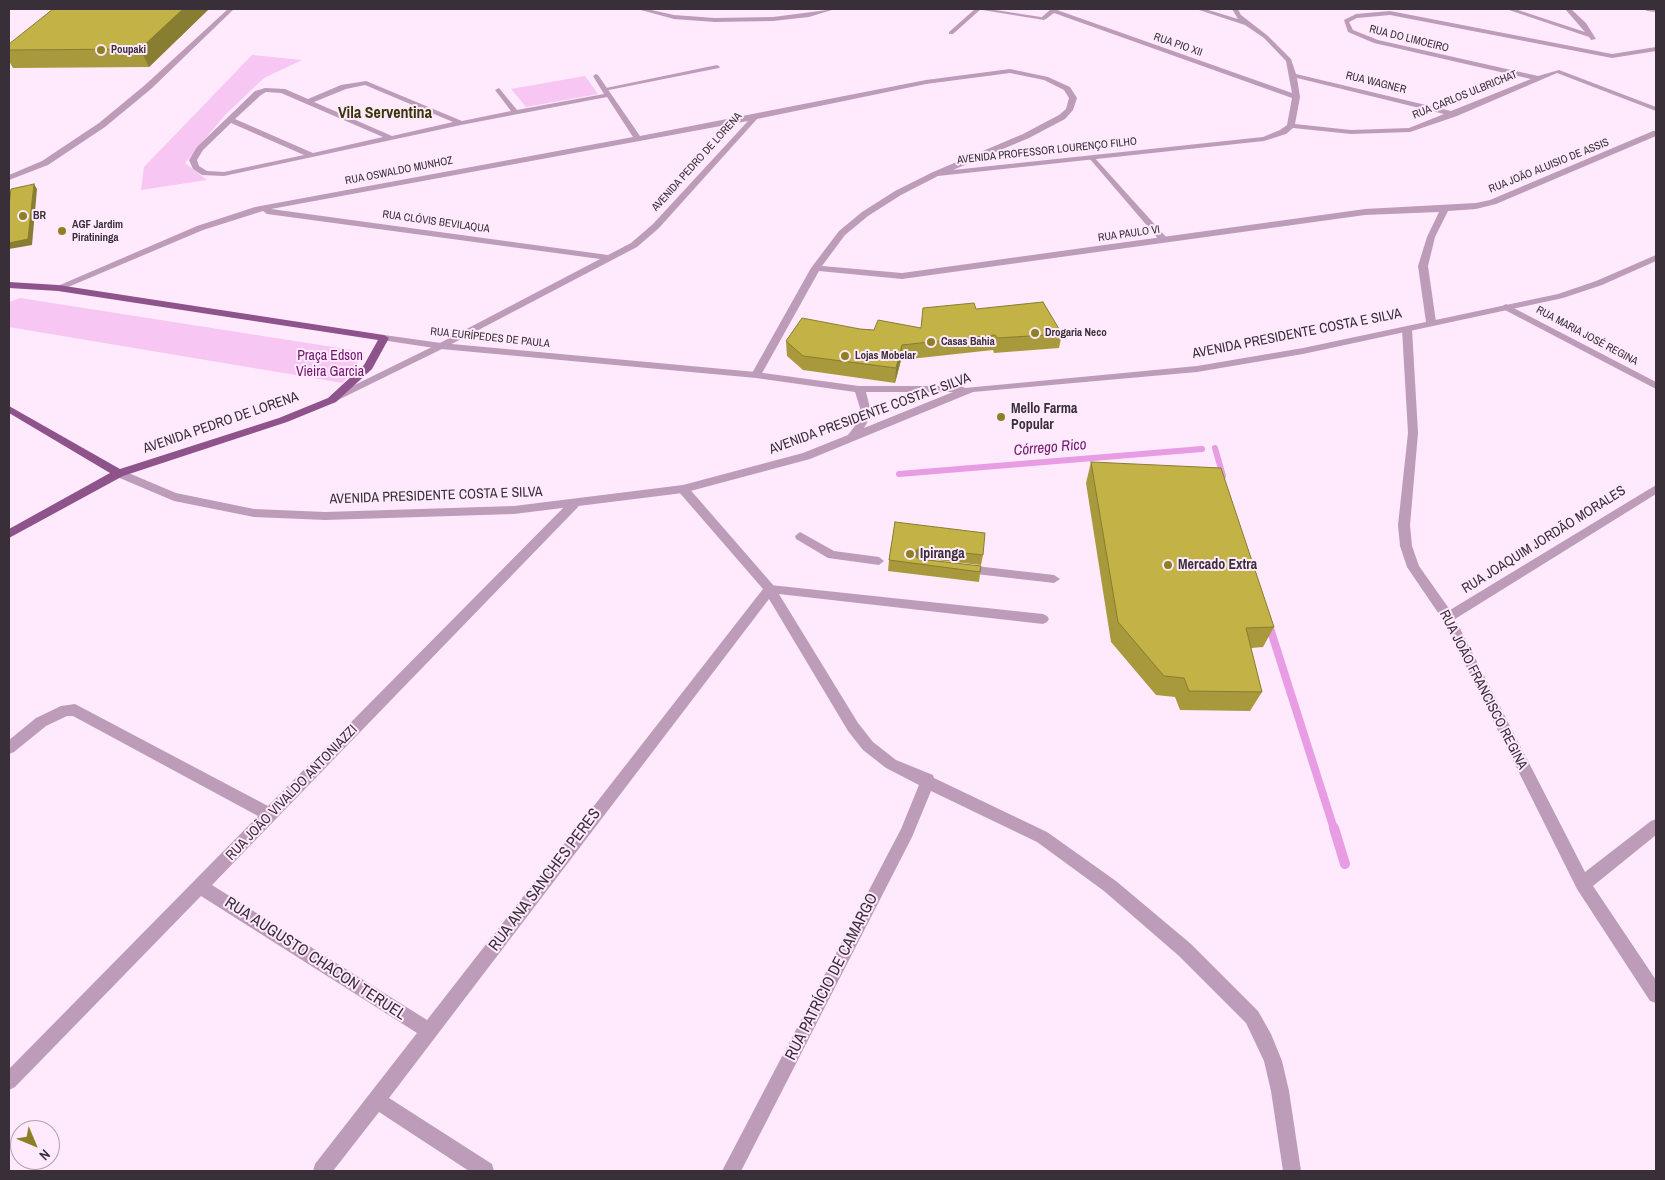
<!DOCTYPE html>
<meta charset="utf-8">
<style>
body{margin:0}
#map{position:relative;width:1665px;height:1180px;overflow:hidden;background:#feeafc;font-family:"Archivo Narrow",sans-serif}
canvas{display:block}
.frame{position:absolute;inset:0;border:10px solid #382f38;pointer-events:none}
.north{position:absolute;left:10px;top:1120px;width:50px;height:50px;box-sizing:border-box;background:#feeafc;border:1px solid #af9fae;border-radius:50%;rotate:135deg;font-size:14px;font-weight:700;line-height:20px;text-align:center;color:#382f38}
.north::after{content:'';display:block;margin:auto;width:18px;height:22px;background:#8d7f26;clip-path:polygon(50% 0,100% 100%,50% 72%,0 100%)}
</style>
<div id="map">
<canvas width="1665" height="1180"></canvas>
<div class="frame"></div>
<div class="north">N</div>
</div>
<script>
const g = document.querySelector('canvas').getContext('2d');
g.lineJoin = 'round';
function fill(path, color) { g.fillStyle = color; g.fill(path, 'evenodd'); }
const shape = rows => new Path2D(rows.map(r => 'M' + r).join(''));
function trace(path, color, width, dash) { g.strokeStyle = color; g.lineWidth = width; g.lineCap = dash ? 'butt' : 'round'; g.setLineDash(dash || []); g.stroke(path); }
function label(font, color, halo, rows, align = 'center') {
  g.font = font + ' "Archivo Narrow",sans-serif'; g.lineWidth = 4; g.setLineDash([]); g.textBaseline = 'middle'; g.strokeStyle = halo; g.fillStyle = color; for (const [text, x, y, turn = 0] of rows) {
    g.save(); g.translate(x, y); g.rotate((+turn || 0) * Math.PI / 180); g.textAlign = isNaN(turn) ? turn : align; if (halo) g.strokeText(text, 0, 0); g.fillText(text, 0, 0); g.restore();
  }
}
fill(shape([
 [252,55,302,60,264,78,225,115,185,163,207,180,141,190,144,167],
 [585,76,598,94,526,107,511,89],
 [20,298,365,352,343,383,9,327,9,302]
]), '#f7c6f3');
trace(shape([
 [1215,448,1223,476],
 [899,474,1202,449]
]), '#e89ce3', 6);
trace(shape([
 [1269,625,1334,829]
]), '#e89ce3', 8);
trace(shape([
 [1334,828,1345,864]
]), '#e89ce3', 10);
fill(shape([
 [976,9,989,9,1047,18,1044,20,976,9],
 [717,65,720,67,719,68,604,91,601,89,717,65],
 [1089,156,1093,156,1167,238,1167,242,1161,242,1089,158,1089,156],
 [800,532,834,551,879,557,884,561,879,565,828,558,796,539,795,536,800,532],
 [967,565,1054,575,1060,579,1054,583,967,573,961,569,967,565],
 [770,585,1043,614,1047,616,1049,619,1047,622,1043,624,770,593,766,592,764,589,766,586,770,585]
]), '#bd9cba');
fill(shape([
 [228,9,234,9,151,89,105,127,48,165,9,180,9,175,42,161,99,123,145,85,228,9],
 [637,9,647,9,674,15,715,18,773,17,835,9,809,17,773,21,715,22,674,19,637,9],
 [975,9,981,9,953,34,949,34,949,32,975,9],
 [1051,9,1058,9,1057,10,1292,93,1286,61,1264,38,1245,25,1196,9,1205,9,1238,19,1232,9,1238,9,1241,15,1268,36,1291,59,1296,74,1451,111,1531,79,1374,43,1348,32,1344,20,1356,14,1390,11,1612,54,1656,47,1656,51,1612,58,1390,15,1357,18,1349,22,1353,30,1378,40,1538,76,1559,70,1656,107,1656,111,1557,73,1457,116,1410,132,1351,134,1293,128,1286,134,1264,141,938,176,901,195,868,216,845,235,822,266,902,273,1365,209,1476,203,1490,200,1653,131,1656,131,1656,136,1496,204,1476,209,1448,211,1435,237,1428,266,1436,322,1431,325,1426,322,1418,266,1427,237,1439,212,1365,215,902,279,819,271,761,375,760,377,752,377,751,375,811,268,839,231,862,212,895,191,933,172,1023,134,1059,115,1066,109,1069,98,1064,90,1044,80,1010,73,926,84,757,119,659,228,637,247,444,348,332,403,327,400,328,398,438,344,600,259,267,214,263,211,203,230,61,290,58,291,53,288,197,226,255,207,633,137,607,97,461,125,224,176,202,175,193,169,189,160,197,147,255,91,265,88,285,89,308,99,341,85,366,81,462,121,511,111,495,90,499,88,517,110,604,94,593,76,596,74,598,75,640,136,926,80,1010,69,1048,77,1070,87,1077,98,1073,110,1065,119,1029,138,953,170,1263,137,1280,130,1287,125,1292,98,1054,13,1046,19,1042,19,1042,17,1051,9],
 [1297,78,1444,114,1409,128,1351,130,1295,124,1300,97,1297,78],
 [365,85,453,122,392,136,314,102,346,89,365,85],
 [266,92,281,93,383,137,313,153,235,119,261,95,266,92],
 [748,121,653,224,631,243,608,255,271,209,748,121],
 [231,123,304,155,224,172,207,171,199,166,197,160,203,150,231,123],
 [1506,9,1515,9,1585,32,1565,9,1571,9,1586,23,1596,39,1591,40,1589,37,1506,9],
 [1644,9,1656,9,1656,12,1647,11,1644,9],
 [1506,304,1656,382,1656,389,1503,309,1501,307,1506,304],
 [1407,326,1412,329,1418,433,1410,525,1412,546,1419,566,1450,610,1656,485,1656,494,1455,619,1585,872,1651,821,1656,819,1656,835,1593,886,1656,980,1656,1003,1650,1001,1577,889,1443,620,1407,567,1400,546,1398,525,1408,433,1402,329,1407,326],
 [683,485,687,486,774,586,858,723,873,742,896,760,933,775,934,778,1047,832,1116,881,1191,944,1258,1011,1271,1034,1282,1061,1289,1091,1301,1171,1283,1171,1271,1091,1264,1061,1246,1023,1179,956,1104,891,1037,842,931,791,912,837,741,1171,722,1171,901,829,919,785,886,768,863,750,848,731,769,599,389,1098,492,1164,494,1171,469,1171,379,1112,333,1171,313,1171,315,1164,417,1033,201,896,15,1087,9,1090,9,1069,258,816,73,716,67,716,46,726,14,752,9,754,9,740,36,718,61,706,75,704,268,806,570,501,578,501,580,504,578,507,212,885,427,1020,763,589,679,492,677,489,683,485]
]), '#bd9cba');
fill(shape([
 [1656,255,1656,261,1602,285,1563,298,1303,354,1197,372,973,392,810,459,683,493,514,514,325,520,254,517,174,501,115,476,113,473,119,469,176,493,254,509,325,512,514,506,683,485,803,453,848,435,857,423,860,408,855,392,756,378,441,349,381,340,381,336,384,335,441,343,756,372,859,386,961,386,965,388,1197,366,1303,348,1558,294,1596,281,1656,255],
 [866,392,953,392,864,428,867,423,870,408,866,392]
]), '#bd9cba');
fill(shape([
 [9,282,58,285,384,335,389,338,372,369,336,402,287,422,123,476,9,538,9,529,110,473,9,413,9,406,120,469,279,418,328,398,364,365,378,340,58,291,9,288,9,282]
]), '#8e538b');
fill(shape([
 [53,9,209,9,149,67,13,68,9,61,9,50],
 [976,309,1062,334,1059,348,994,353,993,350,901,360,895,383,803,370,787,356,786,341,860,329,874,330,921,328],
 [1091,462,1274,627,1263,647,1251,648,1262,692,1250,711,1180,710,1175,697,1156,695,1111,642,1086,483],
 [895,522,983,555,981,565,918,558,919,559,981,566,979,582,888,571,889,560]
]), '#a8993c');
fill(shape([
 [183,9,209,9,149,67,140,49],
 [34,184,37,189,32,245,9,249,9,243],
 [902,345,901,360,895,383,896,368],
 [919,548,918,558,911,564,912,554]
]), '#887d31');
const building = shape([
 [53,9,183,9,140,49,9,50,9,44,53,9],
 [34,184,28,239,9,243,9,205,11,189,34,184],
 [1043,302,1062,334,997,338,995,335,902,345,896,368,803,356,786,341,802,318,860,329,874,330,878,320,921,328,923,308,974,303,976,309,1043,302],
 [1091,462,1221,468,1274,627,1246,628,1262,692,1189,691,1184,678,1164,676,1118,622,1091,462],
 [895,522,985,533,983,555,919,548,912,554,919,559,981,566,980,572,889,560,895,522]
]);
fill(building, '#c3b246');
trace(building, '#887d31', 1);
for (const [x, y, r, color] of [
 [101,50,5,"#8d7f26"],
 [23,216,5,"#8d7f26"],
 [62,231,5,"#8d7f26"],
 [1035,333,5,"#8d7f26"],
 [931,342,5,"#8d7f26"],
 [845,356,5,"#8d7f26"],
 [1001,417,5,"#8d7f26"],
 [910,554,5,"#8d7f26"],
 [1168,565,5,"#8d7f26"]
]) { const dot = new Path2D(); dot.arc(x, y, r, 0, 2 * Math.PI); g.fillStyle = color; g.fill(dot); trace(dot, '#feeafc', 2); }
label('11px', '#382f38', '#feeafc', [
 ["RUA DO LIMOEIRO",1409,39,14],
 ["RUA PIO XII",1178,45,19],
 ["RUA WAGNER",1376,83,14],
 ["RUA CARLOS ULBRICHAT",1465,95,-22],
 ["AVENIDA PROFESSOR LOURENÇO FILHO",1047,151,-6],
 ["AVENIDA PEDRO DE LORENA",697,162,-48],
 ["RUA JOÃO ALUISIO DE ASSIS",1549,166,-22],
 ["RUA OSWALDO MUNHOZ",399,171,-11],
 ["RUA CLÓVIS BEVILAQUA",436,222,8],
 ["RUA PAULO VI",1129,234,-8],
 ["RUA MARIA JOSÉ REGINA",1587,336,28],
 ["RUA EURÍPEDES DE PAULA",490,338,6]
]);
label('bold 11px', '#382f38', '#feeafc', [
 ["Poupaki",111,50],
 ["BR",33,216],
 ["AGF Jardim",72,225],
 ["Piratininga",72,238],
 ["Drogaria Neco",1045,333],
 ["Casas Bahia",941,342],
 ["Lojas Mobelar",855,356]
], 'left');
label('14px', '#382f38', '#feeafc', [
 ["AVENIDA PRESIDENTE COSTA E SILVA",1297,334,-11],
 ["AVENIDA PRESIDENTE COSTA E SILVA",870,414,-20],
 ["AVENIDA PEDRO DE LORENA",221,423,-19],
 ["AVENIDA PRESIDENTE COSTA E SILVA",436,496,-2],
 ["RUA JOAQUIM JORDÃO MORALES",1544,540,-32],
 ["RUA JOÃO FRANCISCO REGINA",1483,690,63],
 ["RUA JOÃO VIVALDO ANTONIAZZI",292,793,-46]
]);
label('14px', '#6d136c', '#feeafc', [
 ["Praça Edson",330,356],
 ["Vieira Garcia",330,372]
]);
label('bold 14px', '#382f38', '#feeafc', [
 ["Mello Farma",1011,409],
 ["Popular",1011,425],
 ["Ipiranga",920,554],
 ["Mercado Extra",1178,565]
], 'left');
label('italic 15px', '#71186f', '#feeafc', [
 ["Córrego Rico",1050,448,-5]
]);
label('bold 16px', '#3b350a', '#feeafc', [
 ["Vila Serventina",385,114]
]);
label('16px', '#382f38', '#feeafc', [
 ["RUA ANA SANCHES PERES",545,880,-53],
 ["RUA AUGUSTO CHACON TERUEL",315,959,33],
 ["RUA PATRÍCIO DE CAMARGO",832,977,-63]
]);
</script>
